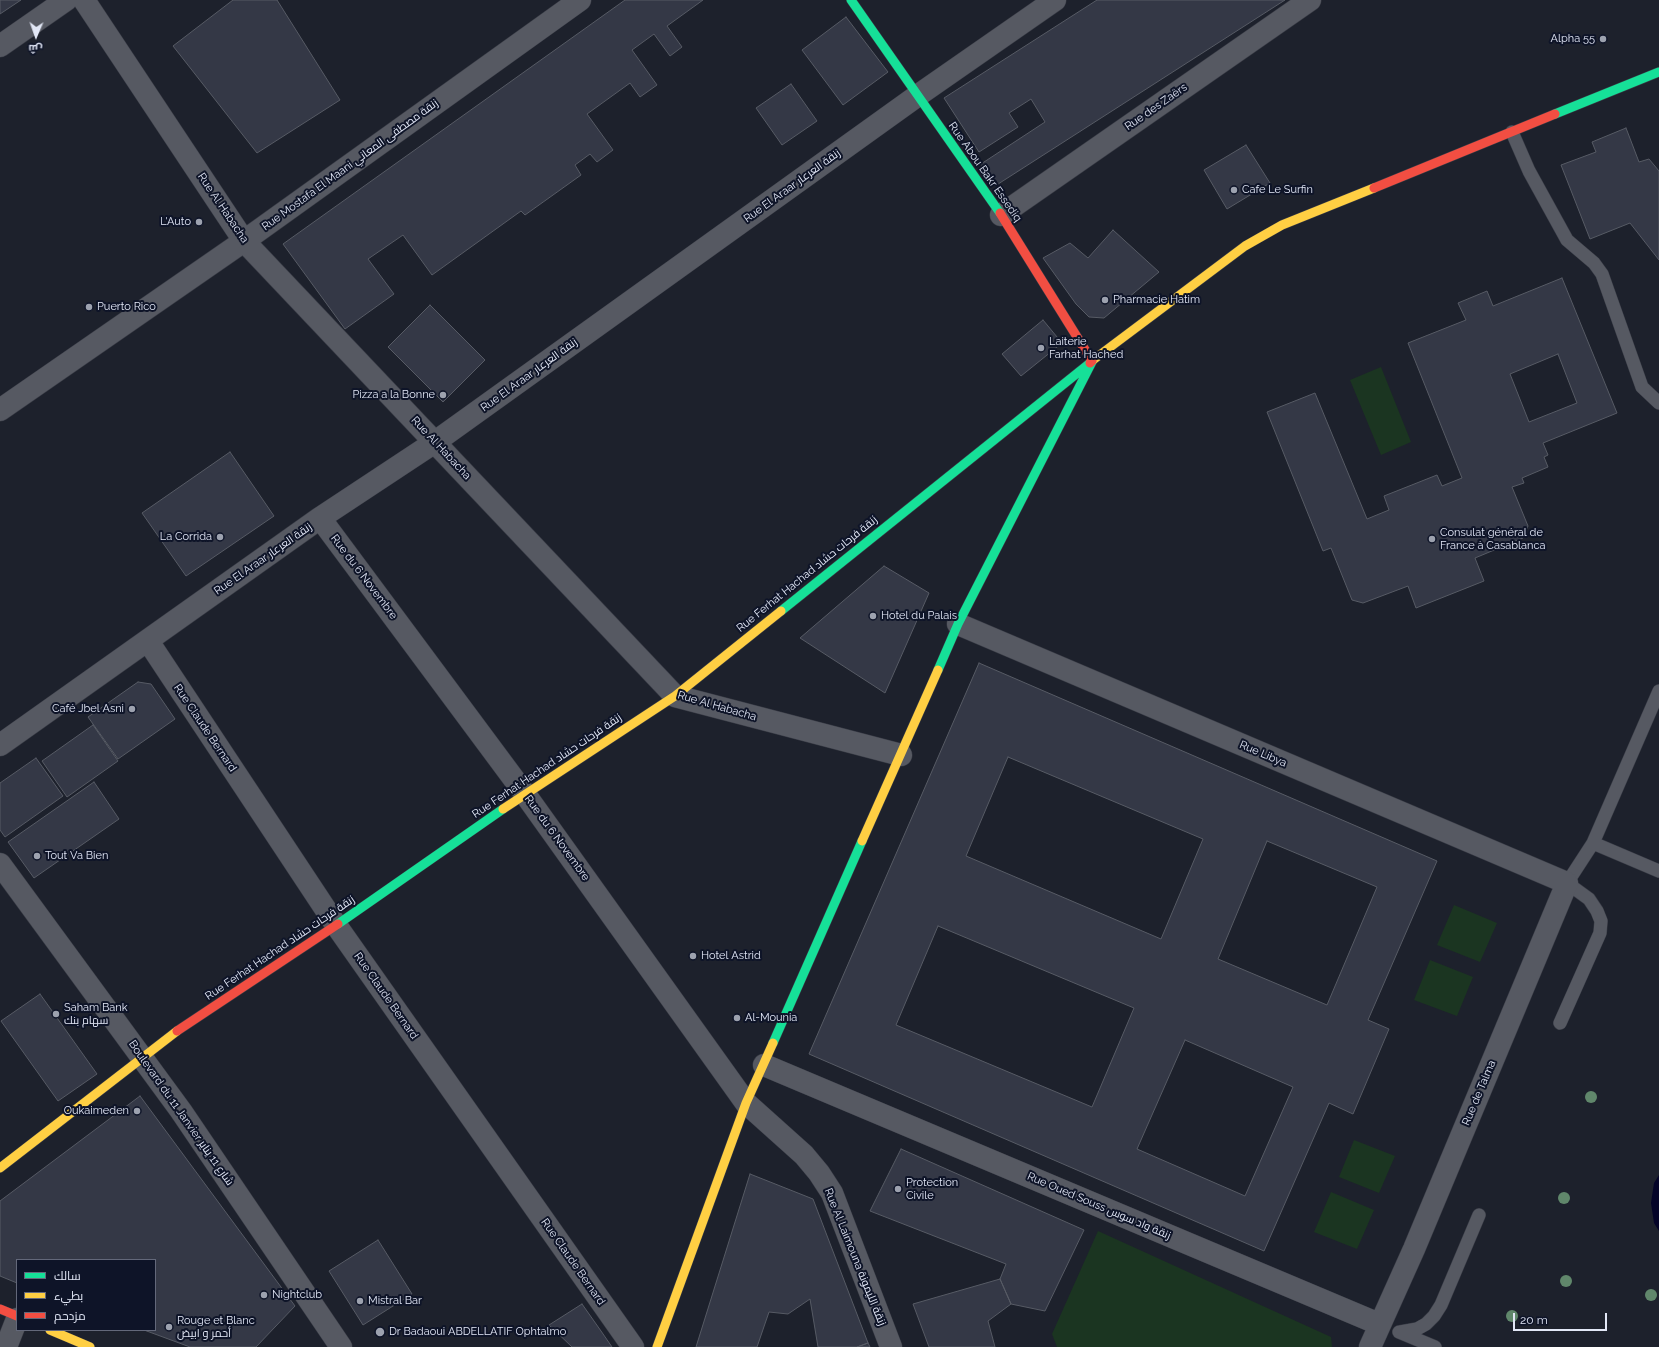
<!DOCTYPE html>
<meta charset="utf-8">
<style>
body{margin:0}
#map{position:relative;width:1659px;height:1347px;overflow:hidden;background:#1d212c;font-family:Raleway,Cairo,sans-serif}
canvas{display:block}
.legend{position:absolute;left:16px;top:1259px;width:140px;height:72px;box-sizing:border-box;background:#0e1428;border:1px solid #63687a;margin:0;padding:5px 7px;list-style:none;font-size:12px;color:#e2e7f6}
.legend li{display:flex;align-items:center;gap:8px;height:20px}
.legend b{width:20px;border:1px solid #63687a}
.north{position:absolute;left:16px;top:16px;width:40px;height:40px;-webkit-text-stroke:3px #0e1428;paint-order:stroke;rotate:182deg;font-size:11px;font-weight:700;line-height:16px;text-align:center;color:#e2e7f6}
.north::after{content:'';display:block;margin:auto;width:14px;height:18px;background:#e2e7f6;clip-path:polygon(50% 0,100% 100%,50% 72%,0 100%)}
.scale{position:absolute;left:1513px;top:1313px;width:94px;height:18px;box-sizing:border-box;border:2px solid #e2e7f6;border-top:0;padding-left:5px;font-size:12px;line-height:14px;white-space:nowrap;color:#e2e7f6;-webkit-text-stroke:3px #0e1428;paint-order:stroke}
</style>
<div id="map">
<canvas width="1659" height="1347"></canvas>
<ul class="legend">
<li><b style="height:5px;background:#16e098"></b>سالك</li>
<li><b style="height:5px;background:#ffcf43"></b>بطيء</li>
<li><b style="height:5px;background:#f24e42"></b>مزدحم</li>
</ul>
<div class="north">ش</div>
<div class="scale">20 m</div>
</div>
<script>
const g = document.querySelector('canvas').getContext('2d');
g.lineJoin = 'round';
function fill(path, color) { g.fillStyle = color; g.fill(path, 'evenodd'); }
const shape = rows => new Path2D(rows.map(r => 'M' + r).join(''));
function trace(path, color, width, dash) { g.strokeStyle = color; g.lineWidth = width; g.lineCap = dash ? 'butt' : 'round'; g.setLineDash(dash || []); g.stroke(path); }
function label(font, color, halo, rows, align = 'center') {
  g.font = font + ' Raleway,Cairo,sans-serif'; g.lineWidth = 4; g.setLineDash([]); g.textBaseline = 'middle'; g.strokeStyle = halo; g.fillStyle = color; for (const [text, x, y, turn = 0] of rows) {
    g.save(); g.translate(x, y); g.rotate((+turn || 0) * Math.PI / 180); g.textAlign = isNaN(turn) ? turn : align; if (halo) g.strokeText(text, 0, 0); g.fillText(text, 0, 0); g.restore();
  }
}
fill(shape([
 [1381,367,1411,442,1381,455,1350,380],
 [1454,905,1497,923,1480,962,1437,945],
 [1430,960,1473,977,1457,1016,1414,1000],
 [1354,1140,1395,1156,1379,1193,1339,1177],
 [1331,1192,1374,1210,1357,1249,1314,1232],
 [1098,1231,1331,1337,1332,1347,1057,1347,1052,1334]
]), '#1b3521');
fill(shape([
 [1659,1175,1659,1231,1654,1223,1651,1203,1654,1183]
]), '#040428');
const building = shape([
 [0,0,21,0,0,14,0,0],
 [233,0,277,0,340,100,257,153,173,46,233,0],
 [625,0,703,0,667,26,682,47,670,56,654,34,632,50,657,85,640,97,630,83,587,114,613,150,597,162,590,154,575,165,581,175,525,215,521,211,432,275,403,235,368,259,394,294,345,329,283,244,625,0],
 [1097,0,1285,0,995,186,981,164,1045,122,1031,99,1009,113,1018,127,979,152,944,98,1097,0],
 [846,17,888,72,843,105,802,50,846,17],
 [791,84,817,121,782,145,756,108,791,84],
 [1626,128,1639,162,1649,159,1659,171,1659,260,1630,223,1590,239,1561,165,1596,152,1592,142,1626,128],
 [1246,145,1270,183,1227,209,1204,170,1246,145],
 [1113,230,1159,272,1104,318,1089,317,1076,304,1043,258,1070,243,1088,258,1113,230],
 [1562,278,1617,413,1543,443,1548,455,1544,457,1548,467,1522,478,1524,483,1512,487,1528,526,1523,538,1475,558,1484,581,1416,608,1408,586,1363,603,1352,600,1331,548,1323,551,1267,412,1315,393,1367,519,1389,510,1384,496,1437,475,1442,486,1462,478,1408,343,1466,320,1458,303,1487,291,1493,306,1562,278],
 [1558,354,1577,403,1529,422,1510,374,1558,354],
 [430,305,485,360,443,402,388,347,430,305],
 [1043,320,1062,343,1021,376,1002,354,1043,320],
 [230,452,274,516,186,576,142,513,230,452],
 [884,566,929,593,885,693,800,638,884,566],
 [979,663,1437,861,1368,1020,1389,1029,1353,1114,1329,1103,1264,1251,809,1054,979,663],
 [1008,757,1203,839,1161,939,966,856,1008,757],
 [1267,841,1377,887,1327,1005,1218,959,1267,841],
 [938,926,1134,1008,1092,1107,896,1025,938,926],
 [1185,1040,1293,1087,1245,1196,1137,1149,1185,1040],
 [138,682,151,684,175,719,118,759,88,717,138,682],
 [93,725,118,761,67,797,42,761,93,725],
 [36,758,63,796,5,837,0,830,0,783,36,758],
 [94,782,119,819,34,878,8,842,94,782],
 [40,994,97,1074,58,1101,1,1021,40,994],
 [140,1096,295,1306,256,1347,190,1347,144,1330,155,1330,155,1260,17,1260,17,1283,0,1276,0,1201,140,1096],
 [901,1149,1084,1230,1045,1311,1011,1304,1000,1279,1006,1264,870,1211,901,1149],
 [750,1174,813,1199,868,1343,857,1347,818,1347,810,1299,788,1314,769,1312,757,1347,696,1347,750,1174],
 [378,1240,412,1294,363,1325,329,1271,378,1240],
 [1000,1279,1011,1304,988,1321,995,1347,929,1347,913,1304,1000,1279],
 [582,1304,601,1331,612,1347,572,1347,549,1325,582,1304],
 [868,1343,870,1347,857,1347,868,1343]
]);
fill(building, '#343846');
trace(building, '#575b65', 1);
const lane = shape([
 [1512,132,1529,171,1567,240,1594,263,1602,274,1642,387,1659,403],
 [1593,843,1659,871],
 [1560,1023,1600,933,1601,921,1597,911,1589,899,1567,883,1593,843,1659,691],
 [1399,1332,1435,1347],
 [1400,1332,1417,1329,1426,1324,1434,1316,1441,1305,1479,1215]
]);
const street = shape([
 [84,0,244,241,675,696,901,755],
 [0,46,66,0],
 [1001,215,1310,0],
 [0,410,244,241,580,0],
 [320,518,525,794,746,1103,804,1155,819,1173,832,1193,891,1347],
 [958,624,1567,883,1414,1249,1370,1347],
 [148,641,336,925,633,1347],
 [0,745,320,518,435,442,917,96,1055,0],
 [0,864,181,1111,341,1347],
 [764,1065,1379,1324],
 [6,1347,17,1319]
]);
const fast = shape([
 [851,0,1000,213],
 [1555,114,1659,72],
 [781,611,1090,363],
 [938,670,958,624,1093,360],
 [338,924,503,809],
 [773,1043,862,841]
]);
const slow = shape([
 [1093,360,1245,246,1282,225,1374,188],
 [503,809,675,696,781,611],
 [862,841,938,670],
 [0,1168,177,1031],
 [50,1330,90,1347],
 [657,1347,746,1103,773,1043]
]);
const jam = shape([
 [1374,188,1555,114],
 [1000,213,1092,361,1090,363],
 [177,1031,338,924],
 [0,1309,17,1316]
]);
trace(lane, '#383b45', 14);
trace(street, '#383b45', 23);
trace(fast, '#383b45', 10);
trace(slow, '#383b45', 10);
trace(jam, '#383b45', 10);
trace(lane, '#565962', 13);
trace(street, '#565962', 22);
trace(fast, '#16e098', 9);
trace(slow, '#ffcf43', 9);
trace(jam, '#f24e42', 9);
g.fillStyle = '#60876b';
for (const [x, y] of [
 [1591,1097],
 [1564,1198],
 [1566,1281],
 [1651,1295],
 [1512,1316]
]) { g.beginPath(); g.arc(x, y, 6, 0, 2 * Math.PI); g.fill(); }
for (const [x, y, r, color] of [
 [1603,39,4,"#9da2af"],
 [1234,190,4,"#9da2af"],
 [199,222,4,"#9da2af"],
 [1105,300,4,"#9da2af"],
 [89,307,4,"#9da2af"],
 [1041,348,4,"#9da2af"],
 [443,395,4,"#9da2af"],
 [220,537,4,"#9da2af"],
 [1432,539,4,"#9da2af"],
 [873,616,4,"#9da2af"],
 [132,709,4,"#9da2af"],
 [37,856,4,"#9da2af"],
 [693,956,4,"#9da2af"],
 [56,1014,4,"#9da2af"],
 [737,1018,4,"#9da2af"],
 [137,1111,4,"#9da2af"],
 [898,1189,4,"#9da2af"],
 [264,1295,4,"#9da2af"],
 [360,1301,4,"#9da2af"],
 [169,1327,4,"#9da2af"],
 [380,1332,5,"#9da2af"]
]) { const dot = new Path2D(); dot.arc(x, y, r, 0, 2 * Math.PI); g.fillStyle = color; g.fill(dot); trace(dot, '#0e1428', 1.5); }
label('11px', '#e2e7f6', '#0e1428', [
 ["Alpha 55",1595,39,"right"],
 ["Cafe Le Surfin",1242,190],
 ["L'Auto",191,222,"right"],
 ["Pharmacie Hatim",1113,300],
 ["Puerto Rico",97,307],
 ["Laiterie",1049,342],
 ["Farhat Hached",1049,355],
 ["Pizza a la Bonne",435,395,"right"],
 ["Consulat général de",1440,533],
 ["France à Casablanca",1440,546],
 ["La Corrida",212,537,"right"],
 ["Hotel du Palais",881,616],
 ["Café Jbel Asni",124,709,"right"],
 ["Tout Va Bien",45,856],
 ["Hotel Astrid",701,956],
 ["Saham Bank",64,1008],
 ["سهام بنك",64,1021],
 ["Al-Mounia",745,1018],
 ["Oukaimeden",129,1111,"right"],
 ["Protection",906,1183],
 ["Civile",906,1196],
 ["Nightclub",272,1295],
 ["Mistral Bar",368,1301],
 ["Rouge et Blanc",177,1321],
 ["أحمر و ابيض",177,1334],
 ["Dr Badaoui ABDELLATIF Ophtalmo",389,1332]
], 'left');
label('11px', '#e2e7f6', '#0e1428', [
 ["Rue des Zaërs",1156,107,-35],
 ["Rue Mostafa El Maani زنقة مصطفى المعاني",350,165,-36],
 ["Rue Abou Bakr Essediq",985,172,55],
 ["Rue El Araar زنقة العرعار",792,186,-36],
 ["Rue Al Habacha",223,208,56],
 ["Rue El Araar زنقة العرعار",529,375,-36],
 ["Rue Al Habacha",441,448,47],
 ["Rue El Araar زنقة العرعار",263,559,-35],
 ["Rue Ferhat Hachad زنقة فرحات حشاد",807,574,-39],
 ["Rue du 6 Novembre",364,577,53],
 ["Rue Al Habacha",717,706,16],
 ["Rue Claude Bernard",205,728,56],
 ["Rue Libya",1263,754,23],
 ["Rue Ferhat Hachad زنقة فرحات حشاد",547,766,-34],
 ["Rue du 6 Novembre",557,838,54],
 ["Rue Ferhat Hachad زنقة فرحات حشاد",280,948,-34],
 ["Rue Claude Bernard",386,996,55],
 ["Rue de Talma",1479,1093,-67],
 ["Boulevard du 11 Janvier شارع 11 يناير",181,1113,55],
 ["Rue Oued Souss زنقة واد سوس",1099,1206,23],
 ["Rue Al Laimouna زنقة الليمونة",855,1257,68],
 ["Rue Claude Bernard",573,1262,55]
]);
</script>
